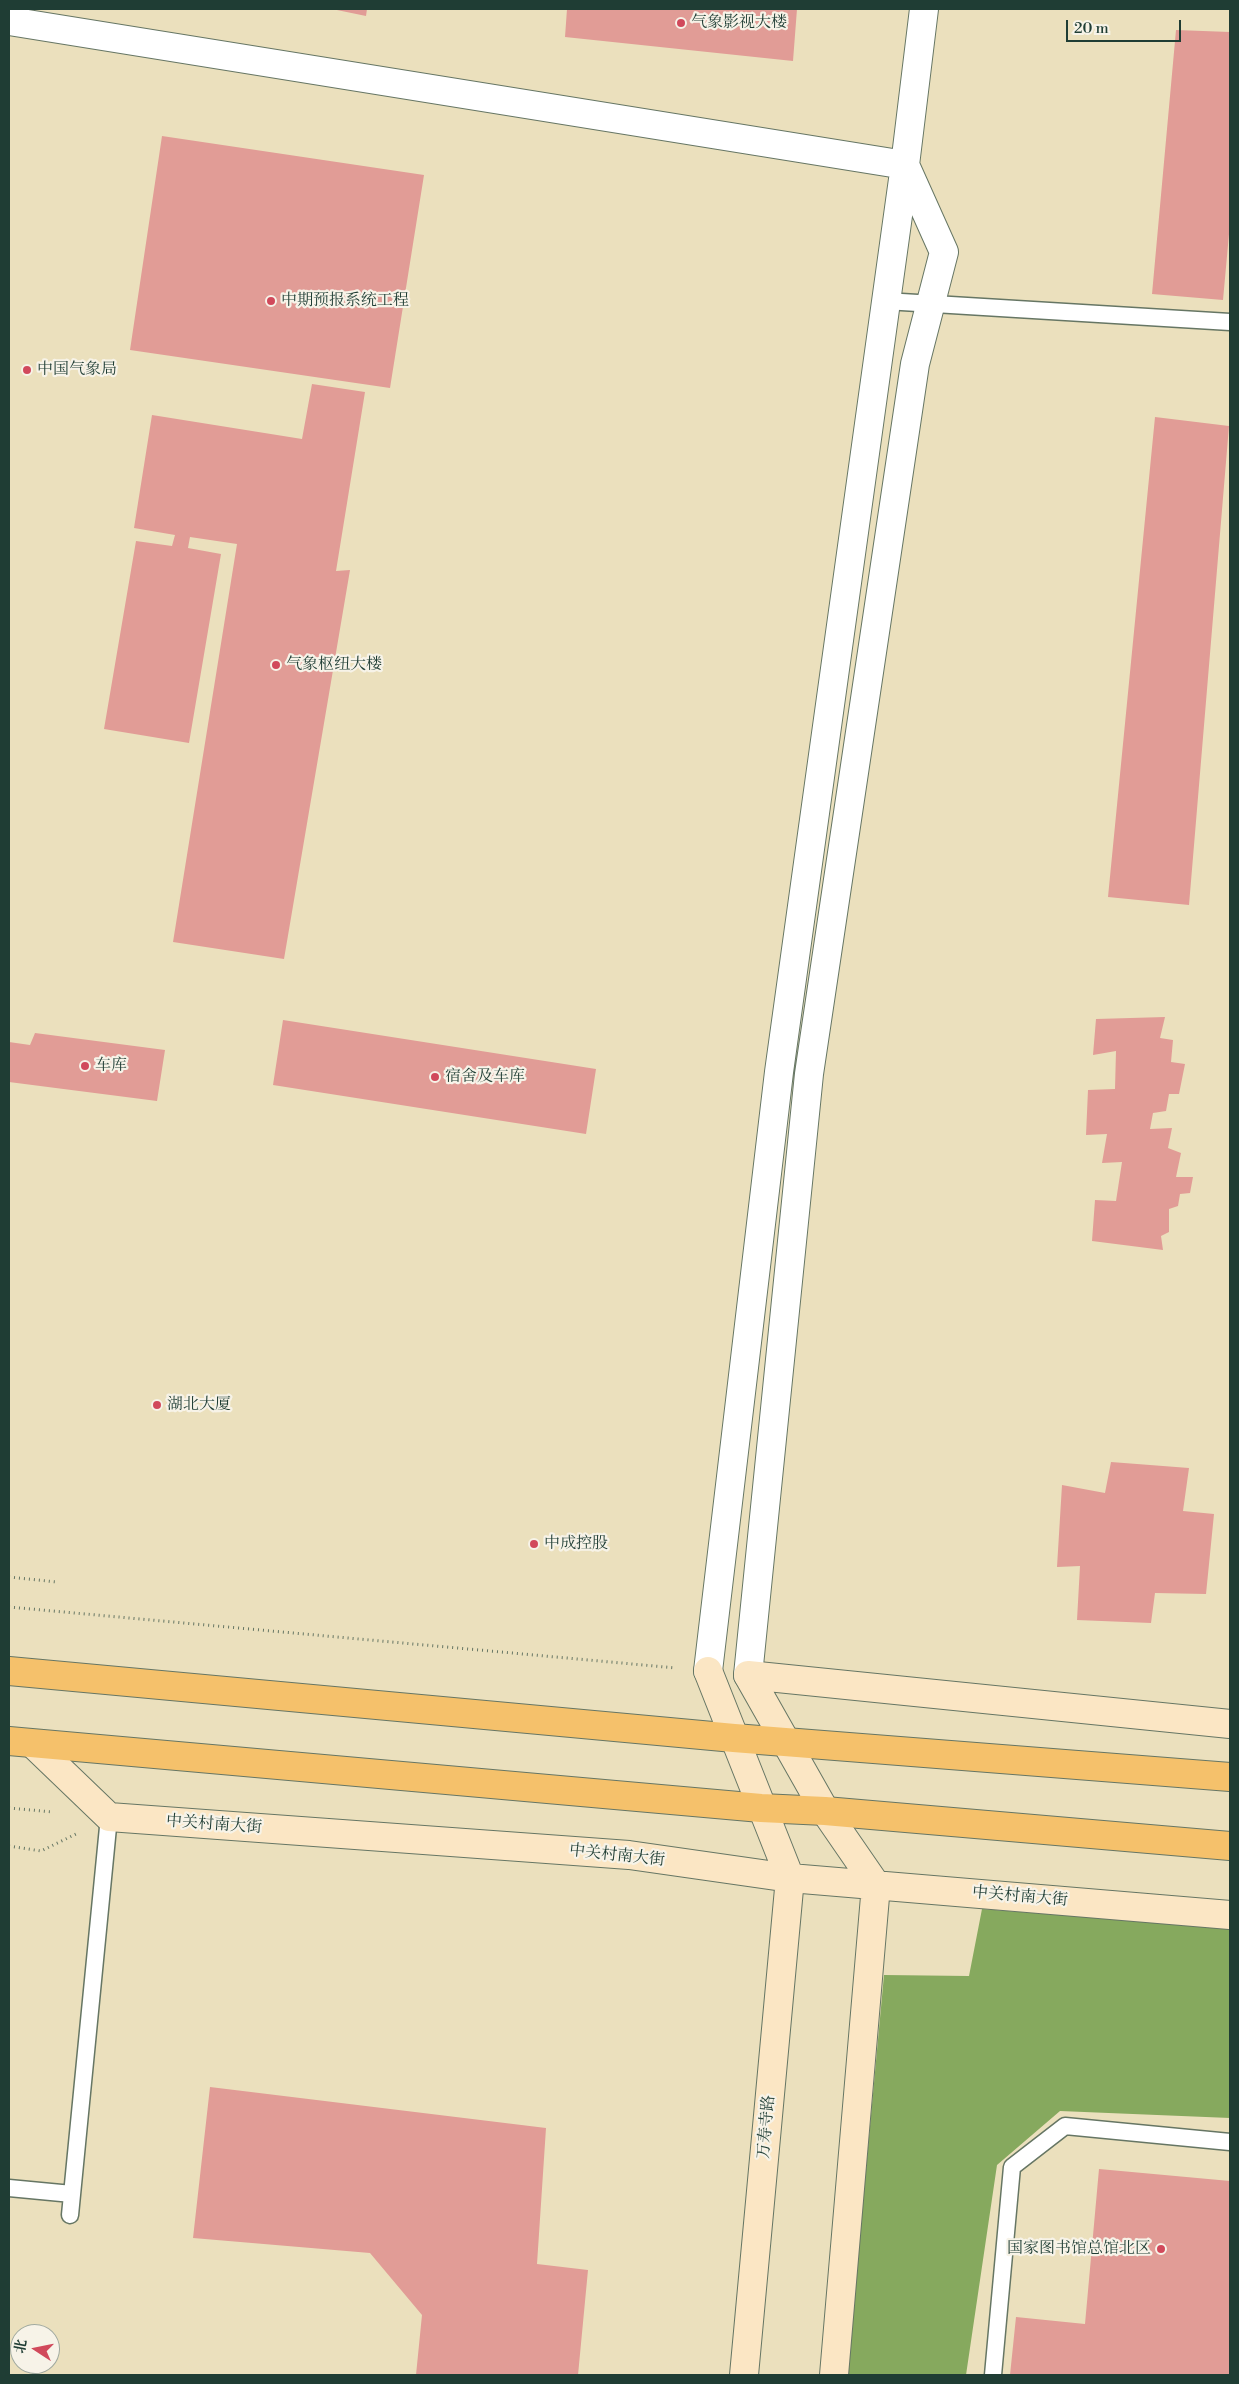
<!DOCTYPE html>
<meta charset="utf-8">
<style>
body{margin:0}
#map{position:relative;width:1239px;height:2384px;overflow:hidden;background:#ebe0bd;font-family:"Libre Bodoni","Noto Serif SC",serif}
canvas{display:block}
.frame{position:absolute;inset:0;border:10px solid #1f3d34;pointer-events:none}
.north{position:absolute;left:10px;top:2324px;width:50px;height:50px;box-sizing:border-box;background:#f7f3e8;border:1px solid #a1aaa0;border-radius:50%;rotate:281deg;font-size:14px;font-weight:700;line-height:20px;text-align:center;color:#1f3d34}
.north::after{content:'';display:block;margin:auto;width:18px;height:22px;background:#d1495b;clip-path:polygon(50% 0,100% 100%,50% 72%,0 100%)}
.scale{position:absolute;left:1066px;top:20px;width:115px;height:22px;box-sizing:border-box;border:2px solid #1f3d34;border-top:0;padding-left:6px;font-size:15px;line-height:18px;white-space:nowrap;color:#1f3d34;-webkit-text-stroke:4px #f7f3e8;paint-order:stroke}
</style>
<div id="map">
<canvas width="1239" height="2384"></canvas>
<div class="frame"></div>
<div class="north">北</div>
<div class="scale">20 m</div>
</div>
<script>
const g = document.querySelector('canvas').getContext('2d');
g.lineJoin = 'round';
function fill(path, color) { g.fillStyle = color; g.fill(path, 'evenodd'); }
const shape = rows => new Path2D(rows.map(r => 'M' + r).join(''));
function trace(path, color, width, dash) { g.strokeStyle = color; g.lineWidth = width; g.lineCap = dash ? 'butt' : 'round'; g.setLineDash(dash || []); g.stroke(path); }
function label(font, color, halo, rows, align = 'center') {
  g.font = font + ' "Libre Bodoni","Noto Serif SC",serif'; g.lineWidth = 4.5; g.setLineDash([]); g.textBaseline = 'middle'; g.strokeStyle = halo; g.fillStyle = color; for (const [text, x, y, turn = 0] of rows) {
    g.save(); g.translate(x, y); g.rotate((+turn || 0) * Math.PI / 180); g.textAlign = isNaN(turn) ? turn : align; if (halo) g.strokeText(text, 0, 0); g.fillText(text, 0, 0); g.restore();
  }
}
fill(shape([
 [982,1909,1230,1928,1230,2118,1060,2111,997,2165,966,2375,847,2375,884,1975,969,1976]
]), '#86a95e');
fill(shape([
 [332,9,367,9,366,16],
 [567,9,797,9,793,61,565,37],
 [1176,30,1230,32,1230,223,1223,300,1152,294],
 [162,136,424,175,390,388,130,350],
 [312,384,365,392,336,571,350,570,284,959,173,942,237,544,190,537,188,548,221,554,189,743,104,729,136,541,172,546,175,535,134,528,152,415,302,439],
 [1155,417,1229,426,1189,905,1108,897],
 [1165,1017,1160,1038,1173,1040,1171,1062,1185,1064,1179,1094,1169,1094,1166,1111,1153,1113,1150,1129,1172,1128,1168,1148,1181,1153,1176,1177,1193,1177,1190,1193,1180,1194,1178,1206,1169,1209,1169,1232,1161,1236,1163,1250,1092,1241,1095,1200,1116,1201,1122,1162,1102,1163,1107,1134,1086,1135,1088,1090,1115,1089,1116,1051,1093,1055,1096,1019],
 [283,1020,596,1069,586,1134,273,1085],
 [35,1033,165,1050,157,1101,9,1082,9,1042,30,1045],
 [1111,1462,1189,1468,1183,1511,1214,1514,1206,1594,1155,1593,1151,1623,1077,1620,1080,1566,1057,1567,1062,1485,1105,1493],
 [210,2087,546,2128,537,2264,588,2270,578,2375,416,2375,422,2315,370,2253,193,2238],
 [1099,2169,1230,2181,1230,2375,1010,2375,1016,2317,1085,2324]
]), '#e19c96');
const lane = shape([
 [885,301,1230,322],
 [9,2188,72,2194],
 [70,2215,109,1817],
 [993,2375,1012,2167,1065,2126,1230,2142]
]);
const street = shape([
 [9,21,905,165],
 [708,1671,779,1072,905,165,924,9],
 [748,1675,809,1074,915,364,944,252,905,165]
]);
const secondary = shape([
 [708,1671,790,1878,744,2375],
 [748,1675,825,1811,876,1885,834,2375],
 [748,1675,1230,1724],
 [33,1744,109,1817,629,1855,790,1878,1230,1915]
]);
const primary = shape([
 [9,1671,734,1738,1230,1777],
 [9,1741,761,1808,825,1811,1230,1846]
]);
trace(lane, '#667664', 19);
trace(street, '#667664', 30);
trace(secondary, '#667664', 30);
trace(primary, '#667664', 30);
trace(shape([
 [9,1577,57,1582],
 [9,1607,676,1668],
 [9,1808,53,1812],
 [9,1846,41,1851,78,1833]
]), '#667664', 3, [1, 4]);
trace(lane, '#fff', 16);
trace(street, '#fff', 28);
trace(secondary, '#fbe6c4', 28);
trace(primary, '#f5c16b', 28);
for (const [x, y, r, color] of [
 [681,23,5,"#d1495b"],
 [271,301,5,"#d1495b"],
 [27,370,5,"#d1495b"],
 [276,665,5,"#d1495b"],
 [85,1066,5,"#d1495b"],
 [435,1077,5,"#d1495b"],
 [157,1405,5,"#d1495b"],
 [534,1544,5,"#d1495b"],
 [1161,2249,5,"#d1495b"]
]) { const dot = new Path2D(); dot.arc(x, y, r, 0, 2 * Math.PI); g.fillStyle = color; g.fill(dot); trace(dot, '#f7f3e8', 2); }
label('16px', '#1f3d34', '#f7f3e8', [
 ["气象影视大楼",691,23],
 ["中期预报系统工程",281,301],
 ["中国气象局",37,370],
 ["气象枢纽大楼",286,665],
 ["车库",95,1066],
 ["宿舍及车库",445,1077],
 ["湖北大厦",167,1405],
 ["中成控股",544,1544],
 ["国家图书馆总馆北区",1151,2249,"right"]
], 'left');
label('16px', '#1f3d34', '#f7f3e8', [
 ["中关村南大街",214,1825,4],
 ["中关村南大街",617,1856,6],
 ["中关村南大街",1020,1897,5],
 ["万寿寺路",767,2127,-85]
]);
</script>
